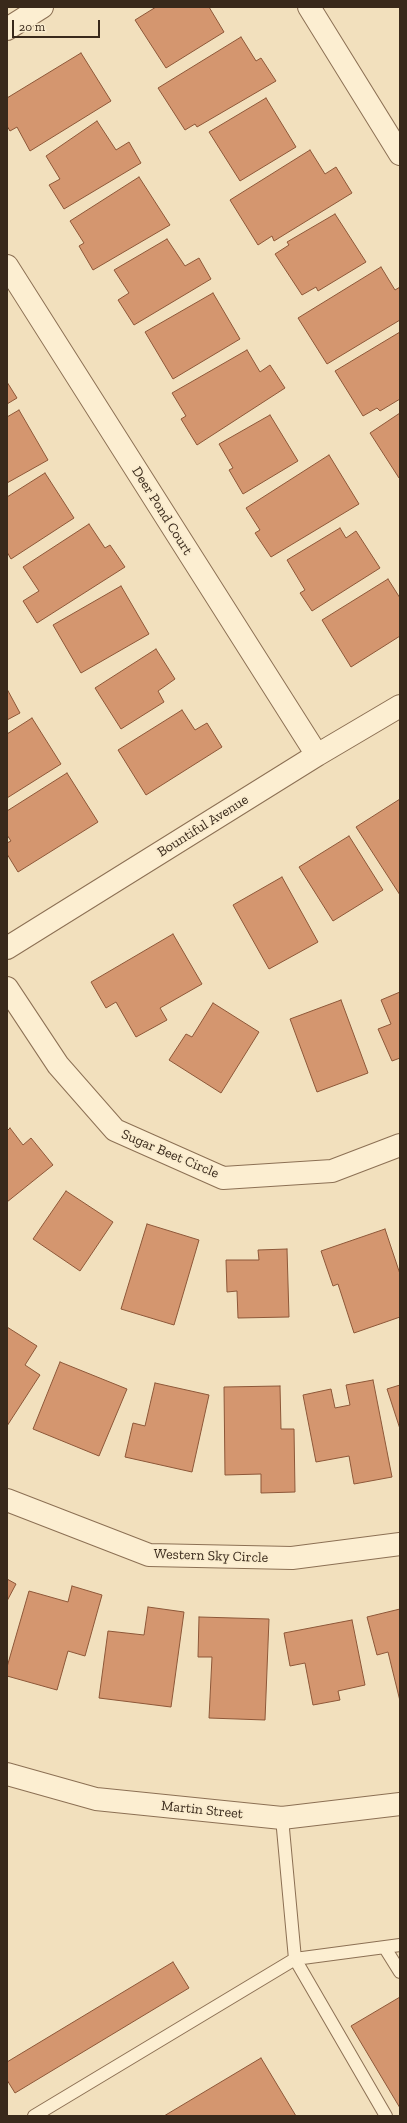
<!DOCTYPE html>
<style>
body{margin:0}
#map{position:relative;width:407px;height:2123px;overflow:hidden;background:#f2e0bd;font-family:"Zilla Slab",serif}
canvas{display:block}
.frame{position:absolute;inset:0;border:8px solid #39291b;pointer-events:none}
.scale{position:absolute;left:12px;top:20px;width:88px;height:18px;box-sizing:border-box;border:2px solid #39291b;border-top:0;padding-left:5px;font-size:12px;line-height:14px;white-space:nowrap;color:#39291b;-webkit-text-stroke:3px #f9ebcd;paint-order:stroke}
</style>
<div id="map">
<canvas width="407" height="2123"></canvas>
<div class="frame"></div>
<div class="scale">20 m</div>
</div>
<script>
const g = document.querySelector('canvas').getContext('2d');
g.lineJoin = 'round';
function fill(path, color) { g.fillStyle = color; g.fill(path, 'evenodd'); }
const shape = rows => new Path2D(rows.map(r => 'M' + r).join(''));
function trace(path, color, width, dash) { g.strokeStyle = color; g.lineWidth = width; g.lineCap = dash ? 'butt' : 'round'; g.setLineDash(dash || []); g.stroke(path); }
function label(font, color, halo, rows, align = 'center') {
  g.font = font + ' "Zilla Slab",serif'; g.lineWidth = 3.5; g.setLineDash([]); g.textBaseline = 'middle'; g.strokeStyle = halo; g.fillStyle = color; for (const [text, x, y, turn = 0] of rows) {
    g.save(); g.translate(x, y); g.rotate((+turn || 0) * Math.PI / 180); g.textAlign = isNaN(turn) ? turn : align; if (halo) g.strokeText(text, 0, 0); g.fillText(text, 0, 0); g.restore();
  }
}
const building = shape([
 [156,7,209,7,224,32,166,68,135,20,156,7],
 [241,37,256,61,261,58,276,81,197,127,195,124,185,130,158,88,241,37],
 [81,53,111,101,30,151,17,127,10,131,7,126,7,98,81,53],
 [266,98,296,147,240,181,209,132,266,98],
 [97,121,116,150,129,142,141,163,64,209,49,185,60,179,46,156,97,121],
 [310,150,325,174,336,167,352,193,274,241,272,236,258,245,230,200,310,150],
 [139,177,170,225,93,270,79,246,84,243,70,221,139,177],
 [335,214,366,262,318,291,316,287,302,295,275,254,289,245,287,242,335,214],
 [167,239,185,266,199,258,211,279,134,325,118,300,129,293,114,270,167,239],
 [381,267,395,290,400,287,400,320,327,364,298,318,381,267],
 [213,293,240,339,173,379,145,332,213,293],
 [400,332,400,399,380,411,377,408,363,416,335,371,400,332],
 [247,350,260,372,270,365,285,388,197,445,181,419,186,416,172,393,247,350],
 [7,382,17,398,7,404,7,382],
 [19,410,48,460,7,483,7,417,19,410],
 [400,413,400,478,399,478,370,433,400,413],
 [270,415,298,461,243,494,229,470,233,468,219,444,270,415],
 [329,455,359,504,271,557,255,533,260,530,246,508,329,455],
 [45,473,74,518,11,559,7,552,7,497,45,473],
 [89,524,105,548,110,545,125,567,37,623,23,601,39,591,23,567,89,524],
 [340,528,346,538,356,531,380,568,312,611,300,593,305,590,287,560,340,528],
 [388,579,400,598,400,636,351,667,322,620,388,579],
 [121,586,149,634,81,673,53,625,121,586],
 [156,649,175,679,158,691,164,702,121,729,95,688,156,649],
 [7,689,20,713,7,720,7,689],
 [182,710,195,730,207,723,222,747,146,795,118,750,182,710],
 [32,718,61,764,7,798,7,734,32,718],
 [67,773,98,822,18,872,7,854,7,843,11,841,7,835,7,811,67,773],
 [400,799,400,895,356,827,400,799],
 [349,836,383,890,333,921,299,867,349,836],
 [282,877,318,942,269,969,233,905,282,877],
 [173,934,202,984,160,1008,167,1020,136,1037,116,1002,106,1008,91,982,173,934],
 [400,992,400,1058,392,1061,378,1029,391,1024,381,1000,400,992],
 [341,1000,368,1073,317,1092,290,1019,341,1000],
 [213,1003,259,1032,221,1093,169,1060,186,1034,192,1037,213,1003],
 [10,1128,23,1145,31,1138,53,1165,7,1202,7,1131,10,1128],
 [66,1191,113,1222,80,1271,33,1239,66,1191],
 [147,1224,199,1240,174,1325,121,1309,147,1224],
 [385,1229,400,1274,400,1317,354,1333,338,1284,333,1286,321,1251,385,1229],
 [287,1249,289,1317,238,1318,237,1291,227,1292,226,1260,259,1260,258,1250,287,1249],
 [7,1327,37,1346,25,1365,40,1375,7,1426,7,1327],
 [60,1362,127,1389,99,1456,33,1429,60,1362],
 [373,1380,392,1477,354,1484,349,1456,316,1462,303,1395,331,1389,335,1408,350,1405,346,1385,373,1380],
 [155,1383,209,1395,192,1472,125,1457,133,1423,145,1426,155,1383],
 [400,1385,400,1429,387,1389,400,1385],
 [280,1386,281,1429,294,1429,295,1492,261,1493,261,1474,225,1475,224,1387,280,1386],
 [7,1579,16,1584,7,1601,7,1579],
 [72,1586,102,1595,85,1656,68,1651,57,1690,7,1676,7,1667,29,1591,68,1602,72,1586],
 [148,1607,184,1612,171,1707,99,1698,108,1631,144,1635,148,1607],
 [400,1609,400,1701,388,1652,377,1655,367,1617,400,1609],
 [199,1617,269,1619,265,1720,209,1718,212,1657,198,1657,199,1617],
 [352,1620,365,1685,338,1691,340,1700,313,1705,305,1663,290,1666,284,1633,352,1620],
 [173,1962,189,1988,15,2093,7,2080,7,2062,173,1962],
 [400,1997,400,2108,351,2026,400,1997],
 [261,2058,296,2116,164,2116,261,2058]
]);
fill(building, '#d4966f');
trace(building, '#8d5738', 1);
const service = shape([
 [282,1818,295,1959,386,2116],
 [385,1948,400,1972],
 [34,2116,295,1959,400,1945]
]);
const minor = shape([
 [309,7,400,154],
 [7,29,42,7],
 [7,266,317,755],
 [7,948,317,755,400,706],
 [7,988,58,1065,115,1130,223,1178,332,1171,400,1145],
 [7,1500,149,1555,292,1558,400,1544],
 [7,1774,96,1799,282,1818,400,1804]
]);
trace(service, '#8c7054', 14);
trace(minor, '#8c7054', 24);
trace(service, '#fceed1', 12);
trace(minor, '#fceed1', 22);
label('14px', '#39291b', '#f9ebcd', [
 ["Deer Pond Court",162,511,58],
 ["Bountiful Avenue",203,826,-32],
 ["Sugar Beet Circle",170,1154,23],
 ["Western Sky Circle",211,1556,2],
 ["Martin Street",202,1810,6]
]);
</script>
